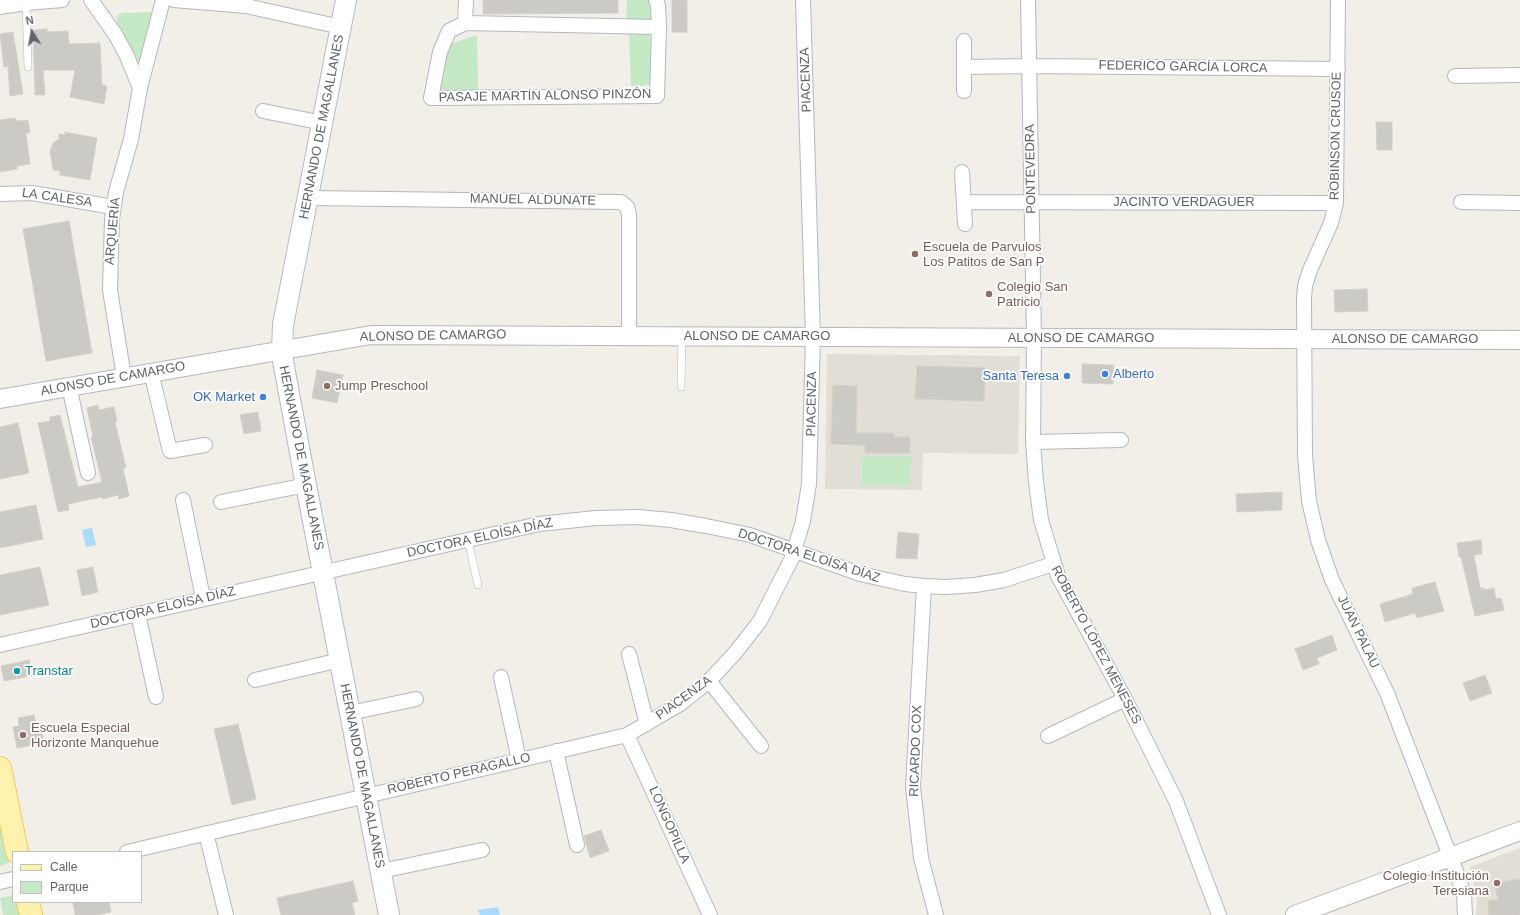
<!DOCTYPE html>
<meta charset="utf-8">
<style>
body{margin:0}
#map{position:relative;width:1520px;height:915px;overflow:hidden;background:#f1efe8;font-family:Arial,sans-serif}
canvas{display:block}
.legend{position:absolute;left:12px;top:851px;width:130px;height:52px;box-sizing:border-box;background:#fff;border:1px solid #bfc1c3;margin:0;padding:5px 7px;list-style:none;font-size:12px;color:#5f6368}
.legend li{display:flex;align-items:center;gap:8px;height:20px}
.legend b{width:20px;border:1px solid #bfc1c3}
.north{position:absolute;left:12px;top:12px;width:40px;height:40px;-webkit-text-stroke:3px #fff;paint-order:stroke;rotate:349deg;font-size:11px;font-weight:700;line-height:16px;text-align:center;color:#5f6368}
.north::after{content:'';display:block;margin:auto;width:14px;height:18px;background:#5f6368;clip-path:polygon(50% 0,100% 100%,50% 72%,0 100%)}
</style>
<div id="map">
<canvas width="1520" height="915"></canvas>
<ul class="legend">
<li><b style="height:5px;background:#fff2af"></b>Calle</li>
<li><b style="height:11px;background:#c5e8c5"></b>Parque</li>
</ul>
<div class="north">N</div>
</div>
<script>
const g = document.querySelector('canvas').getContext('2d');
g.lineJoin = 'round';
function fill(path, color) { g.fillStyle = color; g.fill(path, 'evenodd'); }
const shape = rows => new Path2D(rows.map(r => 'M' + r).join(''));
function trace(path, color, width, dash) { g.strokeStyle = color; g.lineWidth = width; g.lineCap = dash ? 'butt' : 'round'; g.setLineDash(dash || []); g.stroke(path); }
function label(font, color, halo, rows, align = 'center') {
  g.font = font + ' Arial,sans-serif'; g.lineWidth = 3.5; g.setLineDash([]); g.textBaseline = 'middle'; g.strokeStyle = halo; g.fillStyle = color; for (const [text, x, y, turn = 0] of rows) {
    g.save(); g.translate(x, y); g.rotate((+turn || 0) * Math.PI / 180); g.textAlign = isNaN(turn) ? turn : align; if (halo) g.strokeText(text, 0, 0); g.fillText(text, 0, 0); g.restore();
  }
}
fill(shape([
 [827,354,1020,356,1018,454,923,453,922,490,825,489],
 [1520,848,1520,915,1476,915,1477,900,1470,867]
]), '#e1ded6');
fill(shape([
 [627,0,651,0,653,22,626,22],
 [153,12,139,63,117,24,117,16,121,13],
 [629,34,650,34,652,83,643,86,631,86],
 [477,35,478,91,439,89,444,55,453,43],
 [911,456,910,486,862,486,862,457],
 [0,805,13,861,0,866],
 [13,895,13,902,22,902,25,915,3,915,0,898]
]), '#c5e8c5');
fill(shape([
 [92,528,96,545,86,547,82,530],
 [498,907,500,915,480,915,478,910]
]), '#aadaff');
const building = shape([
 [483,0,618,0,618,13,483,14,483,0],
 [672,0,687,0,687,32,672,32,672,0],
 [47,29,47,32,68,31,69,44,100,43,102,85,107,86,104,104,70,97,75,70,43,70,45,95,35,95,33,30,47,29],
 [13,32,23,94,10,96,8,66,4,67,0,34,13,32],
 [15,118,16,121,28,120,30,132,26,133,30,164,17,166,17,169,0,172,0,120,15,118],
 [1376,122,1392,122,1392,150,1377,150,1376,122],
 [65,132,97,138,90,180,60,175,60,171,53,170,50,151,53,143,59,139,59,134,65,135,65,132],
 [69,221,92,353,46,361,23,229,69,221],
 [1367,289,1368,311,1335,312,1334,290,1367,289],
 [1082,364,1114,365,1113,384,1082,383,1082,364],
 [917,366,985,368,984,401,915,399,917,366],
 [317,370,343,375,337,403,312,398,317,370],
 [833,385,857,386,856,433,894,433,894,437,910,437,910,453,865,453,865,445,831,444,833,385],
 [98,405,99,410,114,407,117,421,115,422,126,468,123,468,129,496,119,499,118,495,102,499,102,497,68,504,69,510,58,512,38,423,50,421,50,417,60,415,78,487,102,482,91,437,93,437,87,408,98,405],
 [258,412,261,431,244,434,240,415,258,412],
 [18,423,29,473,0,479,0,427,18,423],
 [1282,492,1282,510,1237,512,1236,494,1282,492],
 [36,505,43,539,0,548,0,512,36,505],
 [898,532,919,534,917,559,896,558,898,532],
 [1481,540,1482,554,1474,555,1480,588,1484,588,1484,590,1494,588,1496,599,1501,598,1504,610,1475,616,1461,557,1459,557,1457,543,1481,540],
 [40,567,49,605,0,615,0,575,40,567],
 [93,567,98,592,82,596,77,570,93,567],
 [1435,582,1444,611,1417,618,1415,613,1385,622,1380,604,1413,594,1412,588,1435,582],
 [1332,635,1337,650,1317,658,1319,664,1303,670,1295,649,1332,635],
 [29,660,32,676,4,681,1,666,29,660],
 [1485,675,1492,693,1470,701,1463,683,1485,675],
 [34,715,36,723,40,722,44,743,17,748,13,727,19,726,18,718,34,715],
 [238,724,256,799,232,805,214,729,238,724],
 [601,830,609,851,590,858,584,836,601,830],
 [1520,879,1520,915,1489,915,1488,901,1498,900,1495,883,1520,879],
 [353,881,358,901,352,903,355,915,281,915,277,898,353,881],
 [73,902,109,902,111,912,97,915,75,915,73,902]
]);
fill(building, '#cccac5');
trace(building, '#d6d1c6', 1);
const service = shape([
 [26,3,28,67],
 [681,387,682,337],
 [468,540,478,585]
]);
const minor = shape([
 [91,0,115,34,126,54,140,88],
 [174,0,246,6,341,27],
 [656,0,658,5,659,27,657,96,431,98,440,52,449,31,465,23,659,27],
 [1028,0,1034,338,1033,442,1036,482,1041,520,1058,576,1125,699,1176,801,1219,915],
 [1338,0,1336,203,1331,223,1310,270,1305,286,1304,299,1305,455,1309,501,1318,540,1332,580,1387,693,1457,874,1464,894,1465,915],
 [0,7,26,3,62,0],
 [465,23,466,0],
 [964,67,1029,66,1338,69],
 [1455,76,1520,75],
 [964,91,964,41],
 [263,111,323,123],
 [962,172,965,224],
 [0,194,32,193,113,207],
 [309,198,621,202,627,207,629,214,629,335],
 [965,202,1336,203],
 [1461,202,1520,203],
 [151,372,170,451,205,445],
 [124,377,110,290,112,219,116,192,131,139,140,88,163,0],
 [69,386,88,473],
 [1033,442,1121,440],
 [183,500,203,598],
 [221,502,306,485],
 [924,586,913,787,921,858,936,915],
 [138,614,156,697],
 [0,645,539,524,596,518,638,517,671,520,706,526,750,535,860,574,905,584,924,586,945,587,975,585,1004,580,1053,564],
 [629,654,647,724],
 [501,677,519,760],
 [255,680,340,660],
 [709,681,761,746],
 [350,713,416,699],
 [627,735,710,915],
 [1048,736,1125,699],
 [556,751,577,845],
 [206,833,226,915],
 [127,852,627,735,680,704,709,681,735,653,760,621,792,558,803,521,809,484,813,337,803,0],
 [381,871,482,850],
 [0,882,13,879]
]);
const tertiary = shape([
 [0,399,371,335,1520,340],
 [1295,915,1520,831]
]);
const secondary = shape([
 [346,0,283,325,282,349,283,361,306,485,389,915]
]);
const primary = shape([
 [0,768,17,852],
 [28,902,31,915]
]);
trace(service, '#b5b8bc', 8);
trace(minor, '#b5b8bc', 16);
trace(tertiary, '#b5b8bc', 20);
trace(secondary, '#b6babf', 22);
trace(primary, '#f2c960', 24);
trace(service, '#fff', 7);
trace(minor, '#fff', 14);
trace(tertiary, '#fff', 18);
trace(secondary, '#fff', 20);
trace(primary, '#fff2af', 22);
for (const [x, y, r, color] of [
 [915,254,4,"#8d6e63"],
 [989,294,4,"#8d6e63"],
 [1105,374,4,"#3f7fe0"],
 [1067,376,4,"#3f7fe0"],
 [327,386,4,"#8d6e63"],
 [263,397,4,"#3f7fe0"],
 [17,671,4,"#0f9aa8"],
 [23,735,4,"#8d6e63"],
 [1497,883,4,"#8d6e63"]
]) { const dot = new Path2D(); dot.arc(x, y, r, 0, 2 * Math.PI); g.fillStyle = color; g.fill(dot); trace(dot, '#fff', 1.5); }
label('13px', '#5f6368', '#fff', [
 ["FEDERICO GARCÍA LORCA",1183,67,1],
 ["PIACENZA",806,80,-92],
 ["PASAJE MARTÍN ALONSO PINZÓN",545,96,-1],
 ["HERNANDO DE MAGALLANES",322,127,-79],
 ["ROBINSON CRUSOE",1336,136,-89],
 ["PONTEVEDRA",1031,169,-91],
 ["LA CALESA",57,198,8],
 ["MANUEL ALDUNATE",533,200,1],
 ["JACINTO VERDAGUER",1184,202],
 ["ARQUERÍA",113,231,-85],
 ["ALONSO DE CAMARGO",433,336,-1],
 ["ALONSO DE CAMARGO",757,336],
 ["ALONSO DE CAMARGO",1081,338],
 ["ALONSO DE CAMARGO",1405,339],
 ["ALONSO DE CAMARGO",113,379,-10],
 ["PIACENZA",812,404,-89],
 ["HERNANDO DE MAGALLANES",301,458,79],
 ["DOCTORA ELOÍSA DÍAZ",480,538,-12],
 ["DOCTORA ELOÍSA DÍAZ",809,556,18],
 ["DOCTORA ELOÍSA DÍAZ",163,608,-13],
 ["JUAN PALAU",1358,632,64],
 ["ROBERTO LÓPEZ MENESES",1096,645,62],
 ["PIACENZA",684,698,-36],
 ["RICARDO COX",916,751,-88],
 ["ROBERTO PERAGALLO",459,774,-13],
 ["HERNANDO DE MAGALLANES",362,776,79],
 ["LONGOPILLA",669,825,66]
]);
label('13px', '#785e54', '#fff', [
 ["Escuela de Parvulos",923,247],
 ["Los Patitos de San P",923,262],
 ["Colegio San",997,287],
 ["Patricio",997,302],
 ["Jump Preschool",335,386],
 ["Escuela Especial",31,728],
 ["Horizonte Manquehue",31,743],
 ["Colegio Institución",1489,876,"right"],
 ["Teresiana",1489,891,"right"]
], 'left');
label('13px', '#366cbe', '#fff', [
 ["Alberto",1113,374,"left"],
 ["Santa Teresa",1059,376],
 ["OK Market",255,397]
], 'right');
label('13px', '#0d838f', '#fff', [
 ["Transtar",25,671]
], 'left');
</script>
